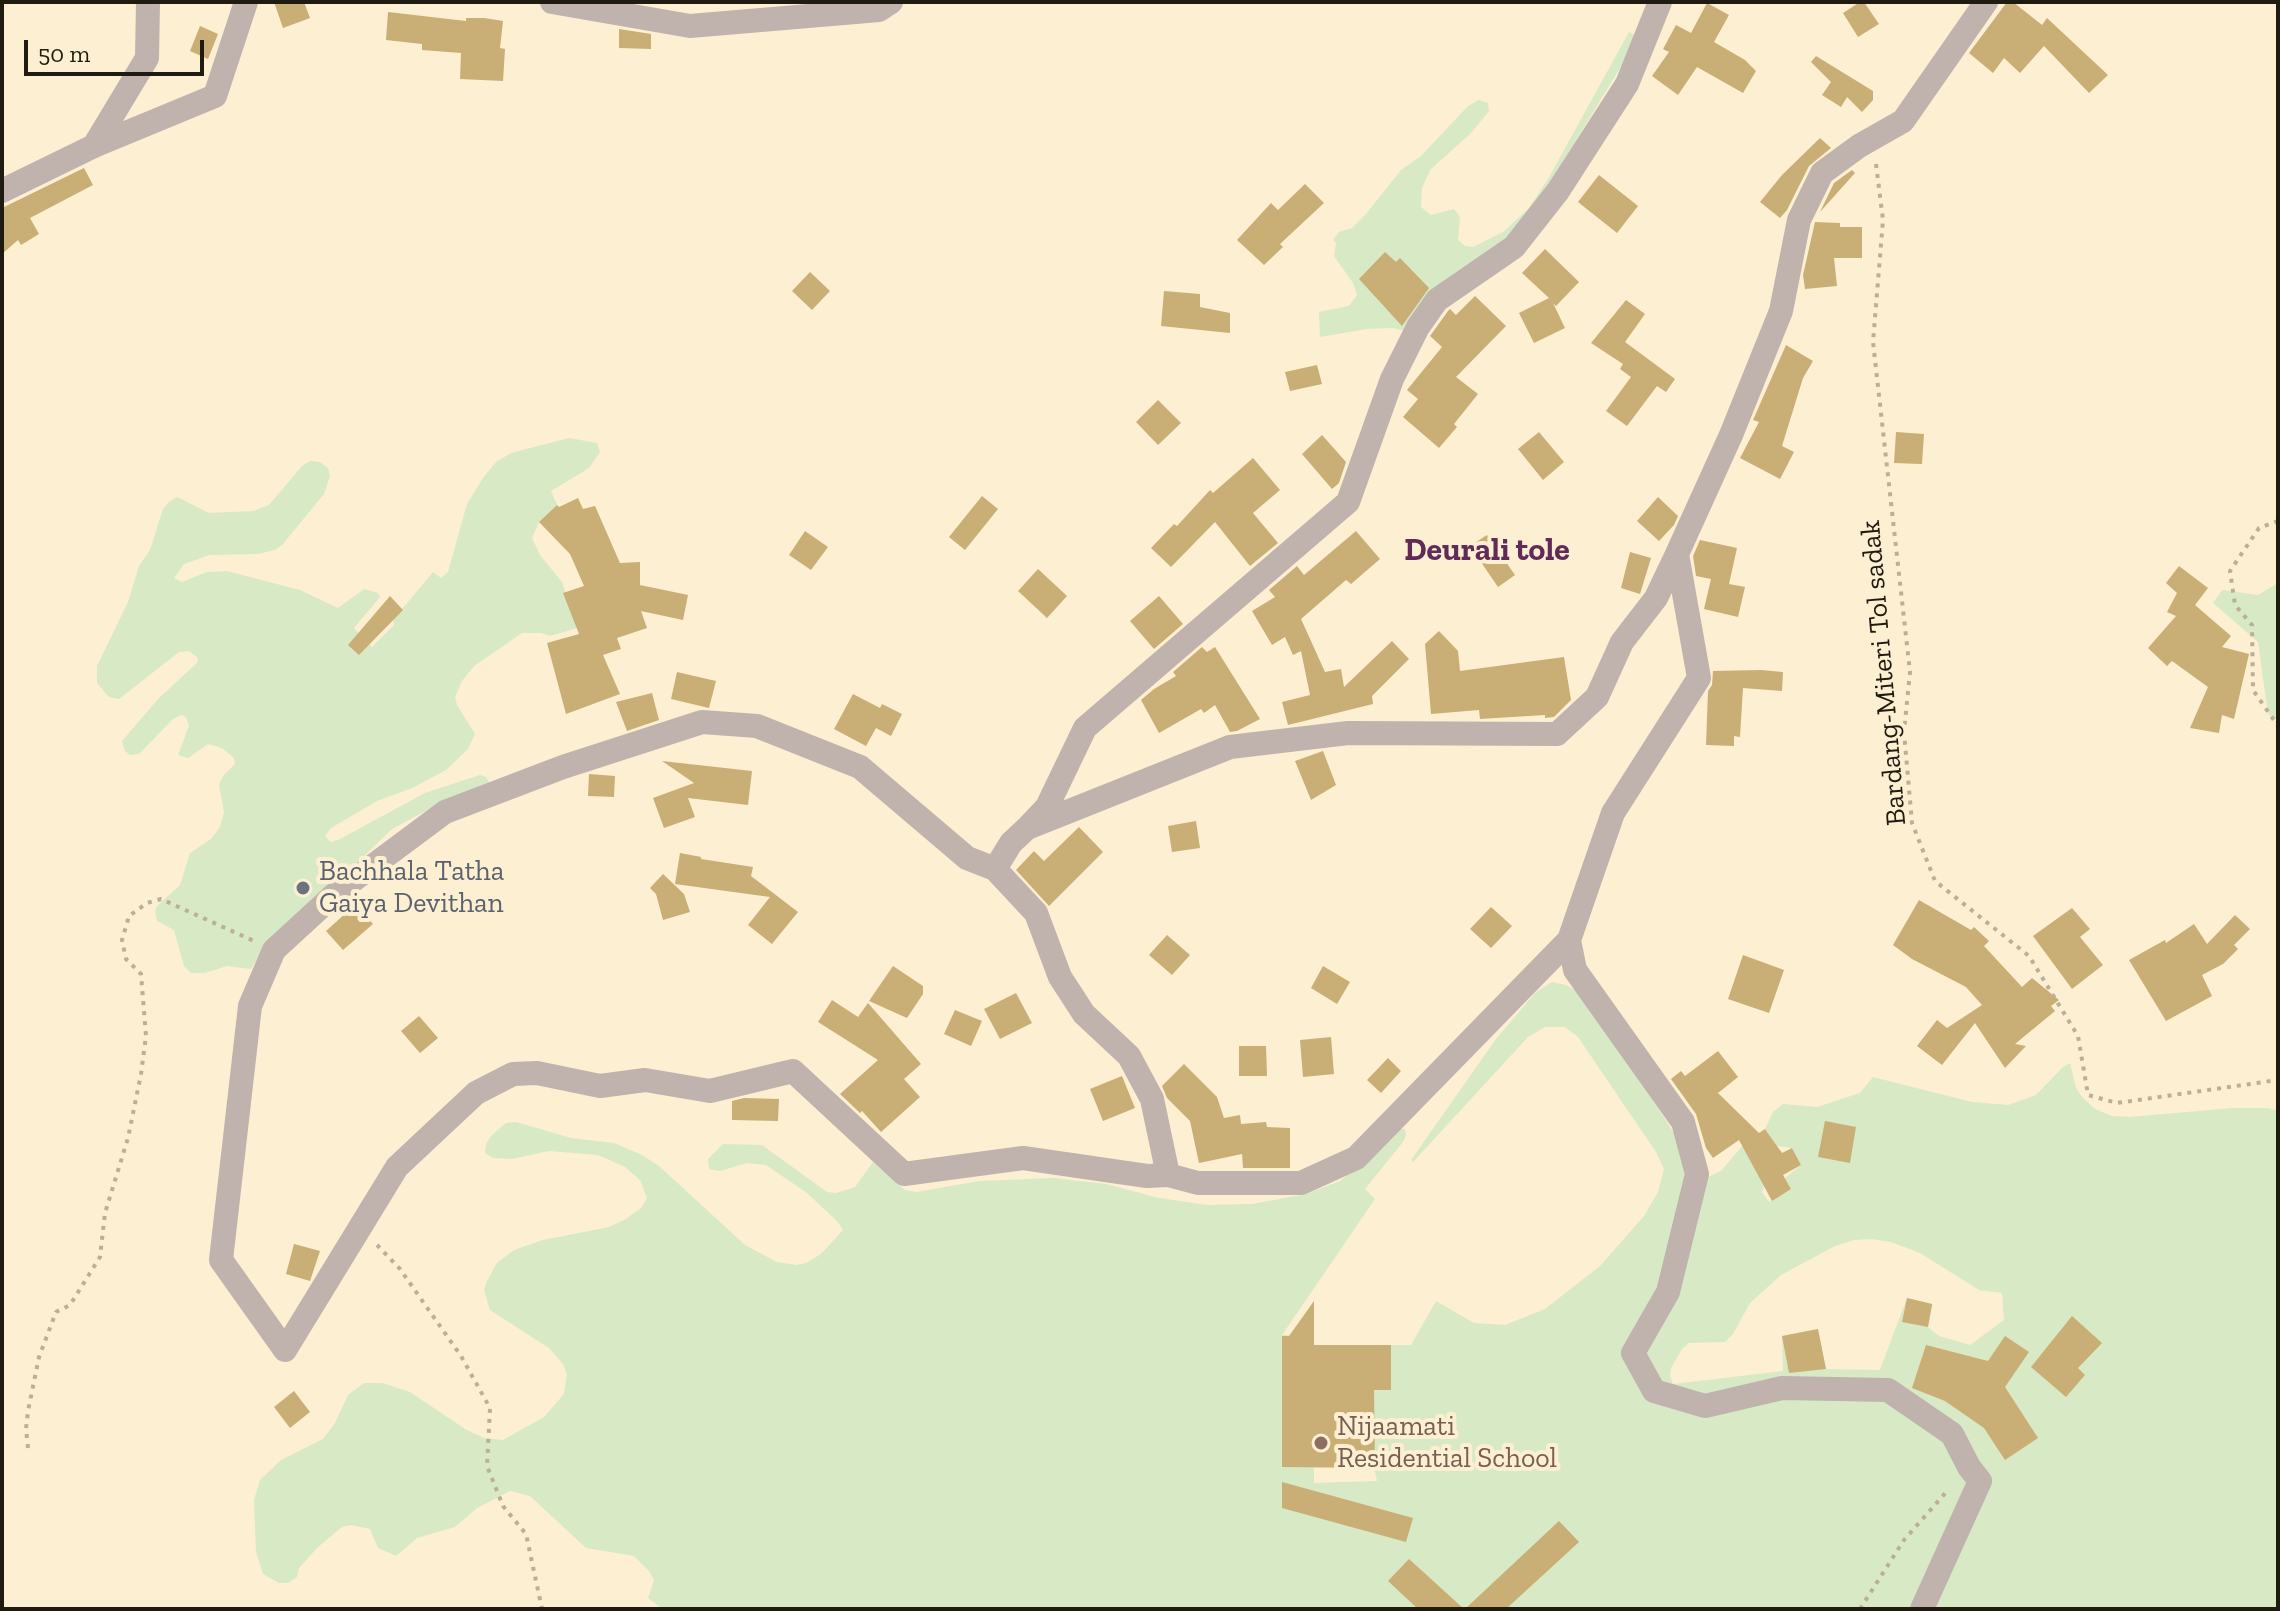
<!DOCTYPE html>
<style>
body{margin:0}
#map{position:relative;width:2280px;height:1611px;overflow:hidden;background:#fdefd2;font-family:"Zilla Slab",serif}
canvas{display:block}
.frame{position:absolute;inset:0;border:4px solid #201b10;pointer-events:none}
.scale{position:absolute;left:24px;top:40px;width:180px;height:36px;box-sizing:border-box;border:4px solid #201b10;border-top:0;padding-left:10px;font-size:24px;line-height:28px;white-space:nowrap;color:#201b10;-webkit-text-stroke:6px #fdefd2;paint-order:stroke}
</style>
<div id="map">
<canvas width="2280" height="1611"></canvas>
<div class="frame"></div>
<div class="scale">50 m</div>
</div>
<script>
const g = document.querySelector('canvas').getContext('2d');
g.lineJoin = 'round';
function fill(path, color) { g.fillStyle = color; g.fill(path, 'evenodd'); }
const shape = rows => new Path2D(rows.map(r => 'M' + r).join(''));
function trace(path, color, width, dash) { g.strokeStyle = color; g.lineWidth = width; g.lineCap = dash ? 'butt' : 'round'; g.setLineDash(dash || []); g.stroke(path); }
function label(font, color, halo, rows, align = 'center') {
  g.font = font + ' "Zilla Slab",serif'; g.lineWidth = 8; g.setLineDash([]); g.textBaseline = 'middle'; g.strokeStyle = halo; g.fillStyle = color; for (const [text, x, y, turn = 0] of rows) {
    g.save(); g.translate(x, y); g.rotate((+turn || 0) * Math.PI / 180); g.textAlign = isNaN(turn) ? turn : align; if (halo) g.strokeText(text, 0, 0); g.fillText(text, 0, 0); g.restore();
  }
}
fill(shape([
 [1629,32,1639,37,1526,222,1409,332,1392,328,1367,329,1320,337,1319,312,1349,306,1357,295,1353,283,1334,256,1336,243,1333,240,1339,232,1352,228,1366,214,1401,170,1421,156,1468,106,1479,100,1488,103,1489,111,1471,133,1430,170,1422,188,1421,207,1431,215,1454,209,1460,217,1458,240,1465,246,1473,247,1503,232,1529,208,1548,179],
 [569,438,597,443,600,452,589,468,551,491,557,505,539,522,532,538,540,555,562,582,577,628,550,636,541,633,522,633,474,666,462,681,455,697,457,705,475,734,468,749,446,770,412,788,377,801,331,828,325,836,331,842,340,839,425,793,480,775,486,777,490,784,450,798,392,829,319,900,266,944,251,969,227,966,205,973,191,973,184,966,174,930,157,921,155,911,157,906,180,885,190,853,211,839,220,827,224,812,219,785,223,776,235,764,234,758,222,748,208,744,188,758,178,755,189,726,186,717,182,715,173,719,139,754,130,755,125,751,122,741,159,698,198,662,197,657,189,651,179,652,119,699,109,697,97,683,97,666,128,602,139,566,150,550,163,509,169,502,177,497,209,513,253,511,269,505,302,466,310,461,320,462,328,468,330,476,324,494,282,545,275,550,258,554,210,555,184,564,174,578,182,582,207,572,227,571,300,590,338,608,364,589,378,593,380,597,354,628,372,647,394,625,393,620,433,572,441,578,448,572,467,504,483,478,496,462,511,453],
 [2278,583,2278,720,2268,714,2258,642,2213,603,2222,590,2258,595],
 [1552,982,1566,985,1585,996,1704,1179,1721,1171,1744,1144,1764,1186,1762,1192,1769,1202,1791,1189,1785,1178,1801,1165,1792,1148,1777,1146,1765,1129,1773,1112,1783,1104,1817,1107,1860,1093,1873,1077,1972,1102,2008,1105,2036,1095,2063,1067,2070,1063,2076,1088,2082,1097,2095,1109,2112,1116,2130,1117,2232,1108,2268,1108,2278,1111,2278,1609,663,1609,648,1598,654,1580,649,1571,634,1556,586,1548,530,1496,510,1491,477,1508,455,1527,417,1538,396,1556,378,1548,370,1529,351,1525,342,1527,318,1547,299,1568,297,1577,288,1583,279,1583,263,1574,256,1552,254,1500,260,1480,281,1460,323,1439,335,1423,348,1395,364,1383,382,1383,410,1392,465,1429,484,1438,503,1440,544,1417,564,1394,567,1374,563,1364,549,1348,490,1310,484,1290,487,1281,497,1263,514,1250,543,1240,609,1227,626,1219,641,1208,647,1198,640,1180,625,1167,598,1155,549,1151,512,1159,493,1158,485,1153,486,1144,491,1136,506,1123,516,1122,571,1138,614,1143,642,1155,659,1166,745,1245,777,1262,796,1265,806,1263,821,1254,843,1230,837,1221,807,1193,766,1165,747,1163,720,1171,709,1169,708,1159,723,1144,762,1145,827,1192,836,1193,855,1187,873,1162,905,1190,916,1192,979,1181,1053,1178,1106,1184,1159,1198,1208,1205,1252,1204,1306,1194,1340,1181,1365,1162,1396,1129,1405,1129,1406,1135,1403,1142,1365,1189,1375,1199,1282,1335,1314,1336,1314,1483,1377,1481,1374,1468,1346,1468,1345,1345,1411,1345,1436,1301,1474,1323,1505,1325,1545,1309,1600,1266,1644,1216,1658,1192,1664,1169,1656,1152,1578,1037,1565,1027,1545,1027,1528,1037,1413,1162,1411,1160,1496,1039,1535,993],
 [1871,1239,1891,1242,1920,1253,1979,1290,2002,1293,2004,1320,1970,1345,1939,1336,1928,1327,1933,1304,1907,1298,1880,1370,1826,1369,1818,1329,1782,1336,1783,1371,1673,1384,1670,1376,1671,1368,1682,1349,1689,1343,1725,1342,1733,1334,1750,1303,1781,1275,1835,1246,1854,1240]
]), '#d8e9c5');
fill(shape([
 [274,2,304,2,310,18,283,28],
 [1860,2,1864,2,1879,24,1858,37,1843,13],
 [2007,2,2013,2,2042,25,2047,18,2108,75,2089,93,2044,46,2020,73,2004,58,1993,73,1969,53],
 [1707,3,1729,15,1714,42,1745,60,1756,71,1743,93,1697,67,1678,95,1652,76,1669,52,1663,49,1676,25,1691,33],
 [388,12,466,21,466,18,484,18,503,21,500,48,505,49,503,81,460,79,461,53,422,50,422,44,386,40],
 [200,26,218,34,208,59,190,51],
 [619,29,651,34,651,49,619,48],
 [1816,56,1873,91,1873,100,1862,112,1847,97,1841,107,1822,95,1831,82,1811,62],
 [1820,138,1831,148,1809,166,1787,210,1780,218,1760,202,1782,175],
 [84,168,93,185,30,218,39,234,21,245,18,240,2,254,2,208],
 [1852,170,1855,173,1820,212,1834,183],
 [1599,175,1638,206,1617,233,1578,202],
 [1305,184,1324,203,1280,244,1283,247,1264,265,1237,240,1271,203,1278,210],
 [1815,222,1840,223,1840,227,1862,227,1862,258,1834,258,1837,286,1805,289,1803,275],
 [1545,249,1579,282,1556,306,1553,303,1565,328,1534,343,1519,313,1549,298,1522,273],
 [1385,252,1396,262,1400,258,1429,288,1402,326,1359,279],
 [810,272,830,291,812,310,792,291],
 [1164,291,1200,294,1200,307,1230,313,1230,333,1161,326],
 [1475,296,1506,326,1456,377,1478,394,1454,424,1457,427,1439,448,1403,417,1418,399,1407,390,1442,347,1430,336,1448,311,1450,309,1456,315],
 [1626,300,1645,314,1625,342,1675,379,1666,392,1657,386,1627,426,1606,411,1631,377,1620,369,1623,364,1591,343],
 [1786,345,1813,361,1803,378,1782,446,1794,452,1780,479,1740,458,1759,422,1753,420],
 [1317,365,1322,384,1290,391,1285,372],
 [1158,400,1181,423,1158,445,1136,422],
 [1539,432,1564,462,1543,480,1518,449],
 [1896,432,1924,434,1922,464,1894,463],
 [1322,435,1346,462,1339,483,1332,489,1302,454],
 [1253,458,1280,490,1253,513,1278,543,1250,566,1215,522,1171,567,1151,548,1174,524,1177,526,1210,490,1213,493],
 [982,496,998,509,965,550,949,537],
 [1658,497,1678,516,1674,525,1659,541,1637,521],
 [578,498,583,509,595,506,620,563,640,562,640,585,688,595,683,620,641,611,647,628,617,638,621,649,603,655,620,694,566,714,547,643,579,634,563,593,584,586,570,554,539,522,557,505,559,507],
 [805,531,828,547,811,570,789,555],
 [1356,531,1380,559,1351,584,1346,580,1301,619,1325,672,1341,669,1344,687,1392,641,1409,659,1372,696,1373,704,1288,725,1282,702,1310,695,1301,651,1293,655,1285,637,1272,645,1252,611,1275,597,1269,590,1297,566,1304,575],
 [1487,535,1515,575,1498,587,1470,546],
 [1700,540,1737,548,1729,584,1745,587,1738,617,1704,609,1711,579,1696,576,1693,556],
 [1630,552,1651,558,1640,594,1621,588],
 [2179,566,2208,588,2195,605,2231,636,2222,647,2249,654,2234,719,2222,715,2219,733,2190,728,2208,687,2172,661,2167,666,2148,648,2176,616,2167,612,2177,593,2166,583],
 [1038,569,1067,596,1047,618,1018,591],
 [390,596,403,610,359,655,348,645],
 [1159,596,1183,624,1154,649,1130,621],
 [1439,631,1458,651,1460,671,1564,657,1571,700,1554,717,1545,718,1545,715,1480,719,1479,710,1431,714,1425,644],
 [1202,647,1207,652,1215,647,1260,719,1237,731,1230,732,1215,705,1204,713,1201,709,1159,733,1141,700,1154,689,1176,676,1173,672],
 [1761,670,1783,672,1782,691,1743,688,1740,737,1734,736,1734,746,1706,745,1708,691,1712,685,1713,671],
 [677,672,716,681,709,708,671,699],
 [652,693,659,720,627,731,616,702],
 [853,694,880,708,882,704,902,714,891,736,876,728,866,746,834,729],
 [1323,751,1336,785,1311,800,1295,761],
 [662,761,752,771,748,805,688,798,695,817,664,828,653,798,694,783],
 [589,774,615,776,614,797,588,796],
 [1196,821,1200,848,1172,852,1168,826],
 [1079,827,1103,852,1049,906,1016,870,1034,851,1044,861],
 [680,853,701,857,701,859,753,867,751,876,798,912,772,944,748,925,770,897,675,884],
 [663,874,684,894,690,912,663,920,656,894,650,888],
 [1919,900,1971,930,1974,927,1989,941,1984,946,2022,987,2032,978,2059,1000,2051,1006,2055,1011,2015,1044,2026,1046,2005,1068,1975,1023,1942,1065,1917,1046,1937,1020,1947,1028,1982,1005,1966,987,1912,959,1893,945],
 [356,904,373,924,343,950,326,931],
 [1491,907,1512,926,1491,948,1470,929],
 [2072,908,2090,929,2080,937,2103,965,2072,989,2033,936],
 [2235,915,2250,929,2234,945,2238,949,2223,964,2202,975,2212,996,2166,1021,2129,960,2165,940,2166,943,2194,924,2207,944],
 [1167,935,1190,955,1172,975,1149,955],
 [1743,955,1784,970,1769,1013,1728,999],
 [893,966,923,986,923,994,907,1018,869,1001],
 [1323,966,1350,982,1337,1004,1311,988],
 [1016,993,1032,1023,1000,1039,984,1009],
 [832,1000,858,1017,868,1003,921,1064,904,1079,920,1097,881,1132,862,1111,860,1113,840,1094,878,1060,818,1022],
 [955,1010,982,1021,971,1046,944,1034],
 [419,1016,438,1038,420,1053,401,1031],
 [1331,1037,1334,1074,1303,1077,1300,1040],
 [1239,1046,1266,1046,1267,1076,1239,1076],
 [1718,1051,1738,1077,1718,1093,1759,1133,1765,1129,1782,1153,1792,1148,1801,1165,1783,1175,1791,1189,1772,1201,1739,1140,1713,1158,1706,1148,1696,1114,1671,1079,1681,1071,1685,1076],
 [1388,1058,1401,1071,1381,1093,1367,1080],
 [1184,1064,1217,1097,1224,1118,1240,1115,1241,1124,1266,1122,1267,1127,1290,1128,1290,1168,1243,1168,1242,1154,1199,1163,1190,1121,1167,1098,1162,1086],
 [1122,1076,1135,1108,1103,1121,1090,1089],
 [744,1098,779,1099,778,1121,732,1120,732,1101],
 [1825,1121,1856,1127,1850,1163,1818,1157],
 [294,1244,320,1251,310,1281,286,1274],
 [1907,1298,1932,1304,1928,1327,1902,1322],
 [1314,1301,1314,1345,1391,1345,1391,1390,1374,1390,1375,1468,1282,1467,1282,1336,1289,1336],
 [2072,1316,2102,1343,2078,1368,2085,1375,2066,1397,2031,1367],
 [1818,1329,1826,1369,1789,1373,1782,1336],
 [2005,1336,2029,1352,2005,1387,2038,1438,2005,1460,1984,1428,1945,1401,1912,1388,1926,1345,1988,1361],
 [294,1391,310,1412,290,1428,274,1407],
 [1282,1482,1413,1518,1406,1542,1282,1508],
 [1559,1521,1579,1542,1506,1609,1465,1609],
 [1409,1559,1464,1609,1418,1609,1388,1581]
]), '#c9ae75');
trace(shape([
 [1876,164,1883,220,1873,342,1910,672,1904,732,1912,823,1935,881,2029,956,2078,1036,2088,1095,2117,1103,2278,1080],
 [2278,521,2259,528,2230,571,2235,605,2252,625,2253,690,2278,726],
 [377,1245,400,1269,461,1356,490,1408,487,1466,503,1506,526,1534,542,1609],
 [28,1448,26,1429,28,1411,39,1357,56,1312,70,1305,100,1257,105,1213,128,1138,141,1074,146,1036,141,974,126,959,122,940,129,916,147,903,161,899,254,941],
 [1860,1609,1904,1540,1948,1490]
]), '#bbaf98', 4, [4, 6]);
trace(shape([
 [552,2,690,26,879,10,891,2],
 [94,146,147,58,148,2],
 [2,191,94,146,215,96,246,2],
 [1677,554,1699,678,1613,813,1569,940,1356,1158,1301,1183,1198,1183,1168,1175,1147,1176,1023,1158,904,1174,793,1071,710,1091,645,1080,600,1086,537,1073,513,1074,476,1093,397,1167,285,1350,221,1260,250,1006,274,950,335,894,445,812,563,767,702,722,757,726,860,767,967,858,995,869,1011,843,1027,828,1230,747,1348,733,1557,734,1597,697,1622,642,1656,598,1677,554,1731,435,1781,311,1799,220,1822,173,1859,146,1903,121,1986,2],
 [1029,826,1047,807,1085,728,1348,502,1392,379,1418,327,1437,300,1514,247,1558,191,1627,84,1660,2],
 [995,869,1036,913,1060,977,1084,1014,1129,1056,1152,1099,1168,1175],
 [1569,940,1575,970,1683,1122,1697,1174,1668,1292,1633,1353,1654,1391,1705,1406,1782,1388,1888,1390,1952,1434,1969,1467,1980,1481,1922,1609]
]), '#c0b2ad', 24);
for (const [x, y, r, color] of [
 [303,888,8,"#6b7280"],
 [1321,1443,8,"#8d6e63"]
]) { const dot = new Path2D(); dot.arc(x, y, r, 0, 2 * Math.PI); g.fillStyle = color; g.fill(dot); trace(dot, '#fdefd2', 3); }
label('28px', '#201b10', '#fdefd2', [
 ["Bardang-Miteri Tol sadak",1884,673,-95]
]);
label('28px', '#5b616d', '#fdefd2', [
 ["Bachhala Tatha",319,872],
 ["Gaiya Devithan",319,904]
], 'left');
label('28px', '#785e54', '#fdefd2', [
 ["Nijaamati",1337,1427],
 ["Residential School",1337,1459]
], 'left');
label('bold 32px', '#612a57', '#fdefd2', [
 ["Deurali tole",1487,551]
]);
</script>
